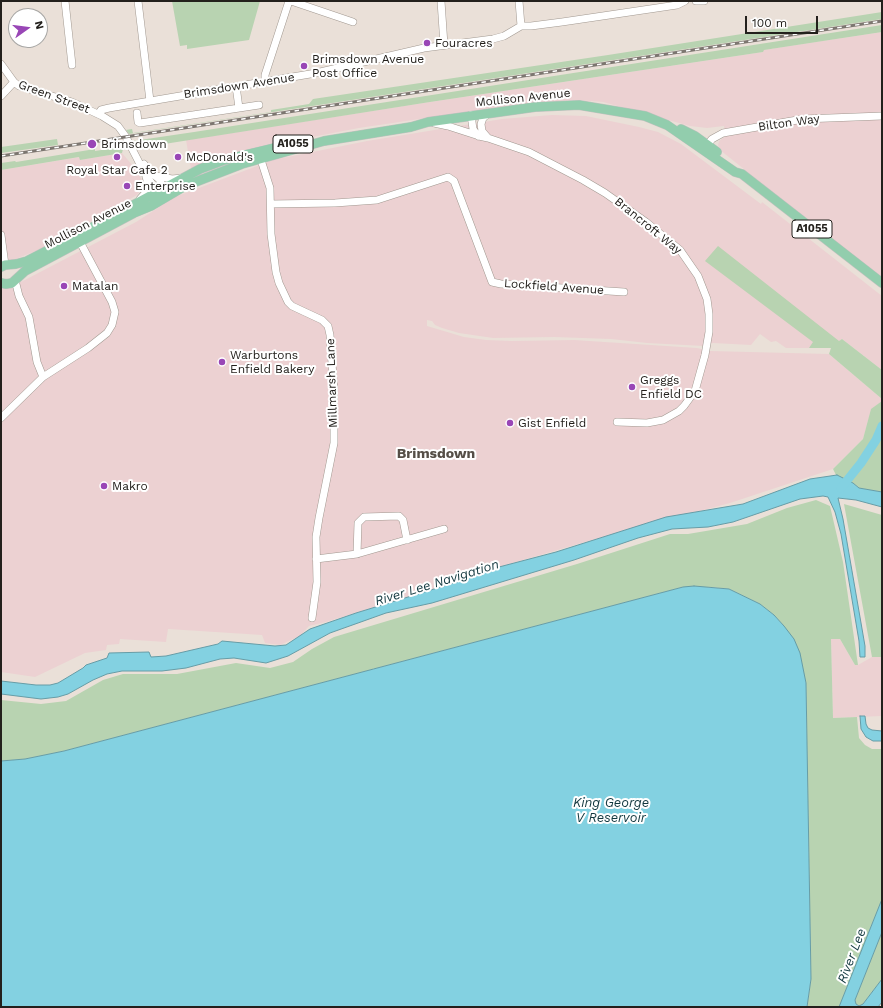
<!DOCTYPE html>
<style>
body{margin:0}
#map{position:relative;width:883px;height:1008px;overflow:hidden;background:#eae0d8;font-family:"Work Sans",sans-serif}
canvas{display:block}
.frame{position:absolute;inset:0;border:2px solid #23201c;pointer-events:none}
.north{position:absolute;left:8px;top:8px;width:40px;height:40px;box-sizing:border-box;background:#fff;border:1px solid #a7a6a4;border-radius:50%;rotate:76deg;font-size:11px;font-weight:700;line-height:16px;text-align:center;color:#23201c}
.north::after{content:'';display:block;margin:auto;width:14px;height:18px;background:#9946b6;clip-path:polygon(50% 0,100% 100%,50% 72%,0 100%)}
.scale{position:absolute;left:745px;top:16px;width:73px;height:18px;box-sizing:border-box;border:2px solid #23201c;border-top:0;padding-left:5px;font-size:12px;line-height:14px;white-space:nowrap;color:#23201c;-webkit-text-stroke:3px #fff;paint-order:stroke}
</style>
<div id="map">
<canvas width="883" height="1008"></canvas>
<div class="frame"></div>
<div class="north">N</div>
<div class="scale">100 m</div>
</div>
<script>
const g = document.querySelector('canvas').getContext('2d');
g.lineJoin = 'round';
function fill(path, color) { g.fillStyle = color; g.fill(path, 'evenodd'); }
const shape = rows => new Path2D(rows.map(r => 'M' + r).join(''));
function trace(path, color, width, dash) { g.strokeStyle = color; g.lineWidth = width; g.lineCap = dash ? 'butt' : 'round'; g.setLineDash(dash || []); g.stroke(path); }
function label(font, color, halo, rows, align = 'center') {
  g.font = font + ' "Work Sans",sans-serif'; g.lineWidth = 4; g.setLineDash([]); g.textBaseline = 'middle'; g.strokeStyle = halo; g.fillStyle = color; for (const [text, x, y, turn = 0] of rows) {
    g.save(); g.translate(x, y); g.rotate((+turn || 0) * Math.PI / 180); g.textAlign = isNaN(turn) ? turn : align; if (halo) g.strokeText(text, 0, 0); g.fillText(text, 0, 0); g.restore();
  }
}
fill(shape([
 [882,32,882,279,720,150,718,145,719,141,726,136,724,126,707,128,690,126,603,102,578,100,534,102,359,128,286,142,191,169,186,140,430,102,763,52,763,50],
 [552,115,586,116,639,127,658,132,681,144,761,204,762,202,882,296,882,370,842,339,832,348,786,348,776,341,771,342,760,334,751,345,713,343,704,346,647,343,611,339,554,337,493,338,459,333,442,328,435,325,432,321,427,320,427,326,464,337,486,340,512,341,574,340,697,348,710,351,829,354,882,399,882,401,871,410,863,439,833,469,730,503,592,540,499,567,460,581,326,622,309,626,300,636,280,645,265,643,262,635,168,629,166,642,120,639,119,644,107,645,106,650,85,653,35,677,1,672,1,284,15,280,21,282,136,222,175,197,273,160,367,141,502,119],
 [122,153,138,172,144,185,137,195,50,245,1,265,1,170,80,157,80,160],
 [831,639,840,639,855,665,858,665,872,657,882,657,882,716,833,718]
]), '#ecd1d2');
fill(shape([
 [172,1,260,1,249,40,187,49,187,45,180,46],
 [882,12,882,19,129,134,126,130,132,129,133,133,271,112,271,110,309,104,313,99,608,55],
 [882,25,882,32,764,50,763,52,430,102,139,148,133,141,194,132],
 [57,139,58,145,1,153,1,147],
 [120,147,123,149,122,153,80,160,79,157,1,170,1,163,15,161,16,162,95,149,95,151],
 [718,246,839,341,842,339,882,370,882,399,829,354,831,348,809,348,813,342,705,261],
 [882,401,882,492,859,488,853,483,836,475,833,469,863,439,871,409],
 [816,500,830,506,843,562,858,665,855,665,840,639,831,639,833,718,857,717,859,738,865,745,872,749,882,749,882,899,839,1007,807,1007,811,979,806,683,784,626,774,615,760,604,729,589,710,587,683,587,64,751,25,759,1,761,1,700,41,704,66,701,103,680,123,674,177,674,236,663,270,668,293,662,312,649,334,637,577,564,670,534,688,534,747,524,787,508],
 [844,504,882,515,882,657,872,657],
 [882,932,882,979,863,1004,859,1006,856,1004,855,1000]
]), '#b8d3b1');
const water = shape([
 [837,475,853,483,859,488,882,492,882,507,856,500,838,498,843,519,865,646,865,657,860,657,859,641,841,534,835,512,828,497,823,496,800,499,733,522,708,527,672,529,638,538,574,560,432,603,386,613,330,633,288,656,266,663,234,658,220,659,186,668,162,671,122,671,107,674,93,680,68,694,58,697,41,699,1,694,1,681,36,685,50,685,58,683,83,668,86,665,107,658,109,653,149,652,151,657,166,656,218,644,222,641,275,646,286,645,310,629,356,613,460,581,499,567,556,552,666,517,743,504,810,479,837,475],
 [694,586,729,589,760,604,774,615,784,626,794,639,800,653,806,683,811,979,807,1007,1,1007,1,761,25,759,64,751,683,587,694,586],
 [860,716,865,716,866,724,868,728,872,730,882,731,882,741,873,741,866,737,861,729,860,716],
 [882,899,882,932,855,1000,856,1004,859,1006,863,1004,882,979,882,1002,878,1007,839,1007,882,899]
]);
fill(water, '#83d1e1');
trace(water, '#669ca6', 1);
trace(shape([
 [841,488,861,463,876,440,882,426]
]), '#83d1e1', 9);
const minor = shape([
 [65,1,72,65],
 [138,1,150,101],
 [291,1,353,22],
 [441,1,444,45],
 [519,1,521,26],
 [696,1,704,1],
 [1,64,14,82,19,86,72,102,102,116,118,126,126,137,145,174,158,192,163,193],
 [265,82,265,75,289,1],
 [236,86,239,108],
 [1,96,14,82],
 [137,113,138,122,140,123,259,105],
 [98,114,101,110,109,108,316,73,424,48,493,39,504,36,521,26,531,26,562,22,677,5,685,1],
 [471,115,473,129,478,136],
 [434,123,448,126,479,136,488,138,482,131,481,124,483,118,489,113],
 [488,138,529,152,583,180,605,193,646,222,680,250,698,276,707,299,709,314,709,332,705,355,695,391,684,406,679,411,663,420,647,423,617,422],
 [704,149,712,139,723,133,803,119,882,116],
 [261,154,261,160,270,188,271,234,276,272,279,283,288,302,292,306,322,320,328,326,330,335,334,391,334,443,319,518,316,537,317,582,312,618],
 [144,164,149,171,159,179,164,189,164,192],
 [156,176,172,179,182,178],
 [140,199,148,190,148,183,146,177],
 [271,204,335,203,377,200,448,177,454,181,492,282,501,284,624,292],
 [1,235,5,265],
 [15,280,19,296,29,317,37,362,43,377],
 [1,418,43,377,88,348,107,333,112,325,115,312,112,302,80,242],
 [357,554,358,523,364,517,399,516,403,520,407,540],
 [316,559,357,554,444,529]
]);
const major = shape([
 [681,129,695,136,717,152],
 [1,267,5,265,16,264,27,261,89,229,200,169,224,160,291,144],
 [1,283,6,284,12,283,25,271,134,213,151,206,185,186,242,164,324,141,411,127,428,122,535,107,579,105,645,116,667,125,735,172,742,174,882,283]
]);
trace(minor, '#a19890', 8);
trace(major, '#c1c1bf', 10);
trace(minor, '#fff', 7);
trace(major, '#92cdad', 9);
const rail = shape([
 [1,156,882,21]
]);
trace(rail, '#7c7670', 3);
trace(rail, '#fff', 1.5, [4.5]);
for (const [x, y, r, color] of [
 [427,43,4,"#9946b6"],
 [304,66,4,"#9946b6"],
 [92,144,5,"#9946b6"],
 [117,157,4,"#9946b6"],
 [178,157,4,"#9946b6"],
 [127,186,4,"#9946b6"],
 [64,286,4,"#9946b6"],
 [222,362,4,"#9946b6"],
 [632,387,4,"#9946b6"],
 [510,423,4,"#9946b6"],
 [104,486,4,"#9946b6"]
]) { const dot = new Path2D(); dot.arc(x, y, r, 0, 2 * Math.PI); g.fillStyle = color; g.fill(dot); trace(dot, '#fff', 1.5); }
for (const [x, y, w] of [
 [293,144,40],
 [812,229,40]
]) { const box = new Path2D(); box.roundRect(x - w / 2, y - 9, w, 18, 3); g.fillStyle = '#fff'; g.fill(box); trace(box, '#23201c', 1); }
label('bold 11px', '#23201c', null, [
 ["A1055",293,144],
 ["A1055",812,229]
]);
label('12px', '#23201c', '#fff', [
 ["Fouracres",435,43],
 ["Brimsdown Avenue",312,59],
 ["Post Office",312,73],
 ["Brimsdown",101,144],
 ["McDonald's",186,157],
 ["Royal Star Cafe 2",117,170,"center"],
 ["Enterprise",135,186],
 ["Matalan",72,286],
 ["Warburtons",230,355],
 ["Enfield Bakery",230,369],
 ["Greggs",640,380],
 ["Enfield DC",640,394],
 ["Gist Enfield",518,423],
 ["Makro",112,486]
], 'left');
label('12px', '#23201c', '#fff', [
 ["Brimsdown Avenue",239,86,-9],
 ["Green Street",54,97,20],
 ["Mollison Avenue",523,98,-6],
 ["Bilton Way",789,123,-8],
 ["Mollison Avenue",88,224,-27],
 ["Brancroft Way",648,226,39],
 ["Lockfield Avenue",554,287,4],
 ["Millmarsh Lane",332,383,-92]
]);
label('italic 13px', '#11373e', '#fff', [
 ["River Lee Navigation",437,583,-17],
 ["King George",611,803],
 ["V Reservoir",611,818],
 ["River Lee",852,956,-69]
]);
label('bold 14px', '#554e47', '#fff', [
 ["Brimsdown",436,454]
]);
</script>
